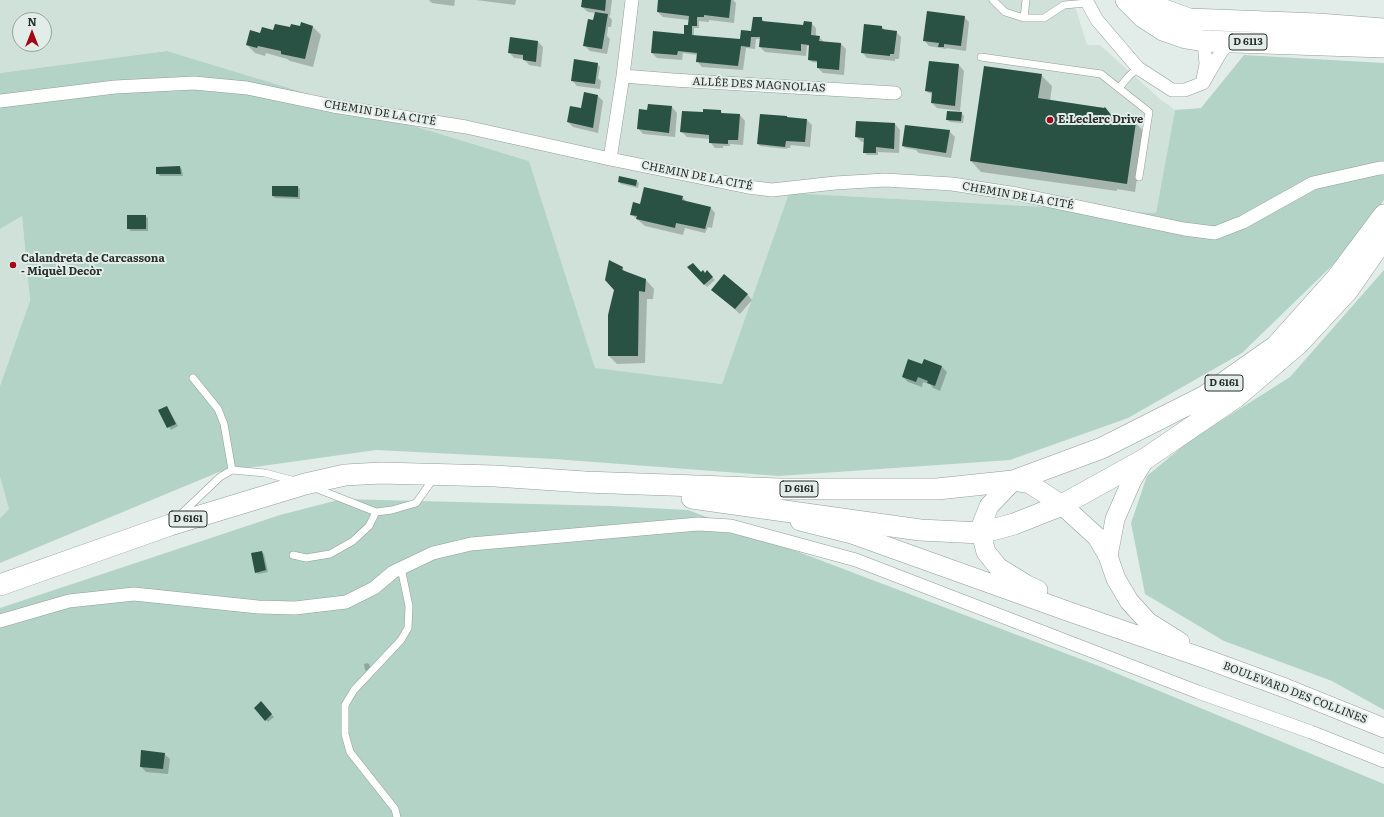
<!DOCTYPE html>
<meta charset="utf-8">
<style>
body{margin:0}
#map{position:relative;width:1384px;height:817px;overflow:hidden;background:#e2ede9;font-family:Literata,serif}
canvas{display:block}
.north{position:absolute;left:12px;top:12px;width:40px;height:40px;box-sizing:border-box;background:#e2ede9;border:1px solid #98a19e;border-radius:50%;rotate:0deg;font-size:11px;font-weight:700;line-height:16px;text-align:center;color:#2a2e2d}
.north::after{content:'';display:block;margin:auto;width:14px;height:18px;background:#a30717;clip-path:polygon(50% 0,100% 100%,50% 72%,0 100%)}
</style>
<div id="map">
<canvas width="1384" height="817"></canvas>
<div class="north">N</div>
</div>
<script>
const g = document.querySelector('canvas').getContext('2d');
g.lineJoin = 'round';
function fill(path, color) { g.fillStyle = color; g.fill(path, 'evenodd'); }
const shape = rows => new Path2D(rows.map(r => 'M' + r).join(''));
function trace(path, color, width, dash) { g.strokeStyle = color; g.lineWidth = width; g.lineCap = dash ? 'butt' : 'round'; g.setLineDash(dash || []); g.stroke(path); }
function label(font, color, halo, rows, align = 'center') {
  g.font = font + ' Literata,serif'; g.lineWidth = 4; g.setLineDash([]); g.textBaseline = 'middle'; g.strokeStyle = halo; g.fillStyle = color; for (const [text, x, y, turn = 0] of rows) {
    g.save(); g.translate(x, y); g.rotate((+turn || 0) * Math.PI / 180); g.textAlign = isNaN(turn) ? turn : align; if (halo) g.strokeText(text, 0, 0); g.fillText(text, 0, 0); g.restore();
  }
}
fill(shape([
 [0,0,1073,0,1087,45,1100,45,1160,99,1175,110,1156,213,789,193,722,384,595,369,529,161,167,51,0,73],
 [20,20,44,20,44,44,20,44],
 [22,216,30,302,0,386,0,229],
 [0,477,9,509,0,518]
]), '#cfe1d9');
fill(shape([
 [167,51,529,161,595,368,722,384,789,193,1156,213,1175,110,1201,108,1244,55,1384,63,1384,200,1343,255,1242,353,1128,418,1010,460,779,476,554,459,376,450,219,472,0,563,0,518,9,509,0,477,0,386,30,301,22,216,0,229,0,73],
 [1384,270,1384,710,1332,681,1224,641,1145,594,1131,523,1147,476,1189,441,1290,377],
 [342,499,611,506,688,510,1099,666,1384,784,1384,817,0,817,0,608,280,515]
]), '#b3d3c7');
fill(shape([
 [429,0,455,0,454,6,432,3],
 [476,0,516,0,515,5],
 [583,0,612,0,610,16,608,15,612,20,611,27,608,27,607,36,610,39,607,54,590,51,585,46,594,21,596,13,588,12,582,7],
 [659,0,733,0,736,3,734,23,709,20,709,22,699,21,699,28,694,28,694,36,741,40,752,32,761,18,765,22,804,26,811,23,816,28,816,37,819,37,824,42,841,44,846,49,844,75,823,73,818,68,818,63,812,62,809,60,810,46,807,46,806,56,765,52,760,47,761,39,756,39,755,49,746,48,743,70,702,67,697,61,697,55,683,53,682,60,657,58,652,53,686,35,689,20,663,17,658,12],
 [964,17,969,22,966,51,946,48,946,49,929,46,924,40],
 [301,27,313,27,321,35,313,67,290,61,287,59,266,53,265,56,255,53,247,45,261,34],
 [882,27,886,31,896,32,901,37,899,59,895,59,895,61,867,58,862,52],
 [538,42,543,47,541,67,529,65,524,59,514,58,509,52],
 [597,64,600,67,598,78,601,81,600,89,577,86,572,80],
 [959,65,964,71,960,111,937,108,932,103,933,94,929,93,926,91],
 [1041,75,1052,86,1050,101,1105,108,1117,121,1136,123,1144,132,1135,192,1117,189,1117,191,981,172,971,161],
 [598,96,603,101,598,133,573,127,568,122],
 [672,107,677,113,675,137,643,134,638,128,648,111],
 [720,111,724,114,740,115,745,121,743,145,730,144,730,146,723,146,723,148,715,148,710,142,710,139,687,137,681,131,704,113],
 [961,113,964,116,963,123,950,122,947,119],
 [788,119,807,120,812,125,810,147,791,145,790,148,787,148,787,149,760,146,758,144],
 [895,124,900,130,899,153,878,152,878,155,867,155,864,152,865,142,862,142,856,137],
 [949,131,955,137,951,158,919,153,916,150,905,148,903,146],
 [180,167,182,170,183,176,160,176,157,173],
 [637,181,639,183,638,188,621,184,619,182],
 [298,187,300,189,300,199,275,198,273,196],
 [682,197,687,202,710,207,715,213,712,228,708,227,705,233,685,228,683,235,645,226,631,214,640,205],
 [145,216,148,218,148,231,131,231,128,228],
 [622,268,627,273,646,280,654,289,653,299,647,299,645,363,617,364,609,356],
 [689,268,705,274,707,272,715,280,707,287],
 [712,290,747,294,752,300,740,314],
 [923,365,941,366,947,372,940,391,933,388,930,384,923,382,922,387,908,382,903,377],
 [167,407,178,426,171,430,160,410],
 [262,552,264,554,268,572,258,574,256,572],
 [368,663,370,666,371,672,368,672,365,670,364,664],
 [261,703,274,717,268,722,255,708],
 [164,754,170,759,168,774,146,772,141,766]
]), '#0003');
fill(shape([
 [582,0,606,0,605,11,581,7],
 [658,0,731,0,729,18,704,15,704,17,697,17,697,26,692,26,692,35,740,39,741,30,751,31,753,17,762,17,762,21,803,25,804,21,812,22,811,35,820,36,819,41,841,43,839,70,817,68,817,61,808,60,809,45,801,44,801,51,759,47,760,37,751,37,750,47,741,46,738,66,696,62,697,53,678,51,677,55,651,53,653,31,684,34,684,25,688,25,689,16,657,12],
 [927,11,965,16,961,46,944,44,944,47,938,47,939,43,923,41],
 [595,12,608,14,602,49,583,46,588,19,593,20],
 [301,22,313,26,305,59,281,54,281,51,258,46,257,48,246,45,250,30,260,33,262,27,273,30,275,24,290,27,291,24,300,26],
 [864,24,882,26,882,29,897,31,894,54,890,54,890,56,861,53],
 [510,37,538,41,536,62,523,60,523,55,508,53],
 [574,59,598,63,595,84,571,81],
 [929,61,959,64,955,106,931,103,932,92,925,91],
 [984,66,1042,74,1038,98,1104,108,1105,107,1115,120,1136,122,1127,184,970,161],
 [584,92,598,95,593,128,567,122,570,106,581,108],
 [648,104,672,106,669,133,637,129,639,109,647,110],
 [703,109,721,110,721,113,740,114,738,140,728,140,728,144,709,143,709,135,680,132,682,111,703,112],
 [947,111,962,112,961,121,946,120],
 [760,114,787,116,787,117,807,119,805,142,786,141,785,147,757,144],
 [856,121,895,123,894,149,876,147,876,153,863,153,864,138,855,137],
 [905,125,950,130,946,153,902,146],
 [180,166,181,174,156,174,156,167],
 [619,176,637,180,636,186,618,182],
 [272,186,298,186,298,197,272,196],
 [644,187,683,196,682,200,711,207,705,229,676,223,675,228,636,219,637,216,630,215,633,202,640,204],
 [127,215,146,215,146,229,127,229],
 [609,260,623,267,622,270,646,279,645,292,639,291,638,356,608,356,608,315,614,290,605,280],
 [693,263,701,272,703,270,705,273,707,270,713,277,704,285,687,267],
 [724,274,748,294,735,309,711,290],
 [908,359,922,364,924,359,942,366,935,386,927,383,928,381,918,377,916,382,902,377],
 [167,406,176,424,167,428,158,410],
 [262,551,266,570,255,573,251,553],
 [261,701,272,714,265,721,254,708],
 [141,750,165,753,163,769,140,767]
]), '#295244');
const lane = shape([
 [993,0,1005,12,1024,18,1044,18,1064,5,1087,3],
 [1024,18,1026,0],
 [981,57,1101,74,1149,112,1139,177],
 [1119,88,1129,76,1138,68],
 [193,378,218,409,224,424,232,470],
 [315,488,376,512,392,510,416,503,434,478],
 [180,515,220,477,232,470,265,473,295,481],
 [293,555,306,558,330,554,353,541,369,526,376,512],
 [397,817,395,809,350,752,345,734,345,705,354,690,401,640,408,628,409,606,401,568]
]);
const street = shape([
 [1086,0,1097,20,1138,68,1172,90,1185,90,1203,83,1221,52,1229,42,1227,39],
 [623,76,673,80,895,93],
 [1203,79,1206,64,1204,41,1208,37],
 [0,101,115,87,194,83,247,88,333,106,466,127,610,159,748,187,772,190,835,183,885,180,952,184,1017,194,1184,229,1215,233,1243,222,1313,183,1380,168,1384,168],
 [610,159,623,76,632,0],
 [0,621,69,601,134,594,258,607,295,608,346,602,374,588,393,572,433,553,471,544,698,524,731,526,856,560,1198,692,1311,732,1384,761]
]);
const secondary = shape([
 [800,521,852,534,1070,612,1206,659,1285,688,1384,728],
 [1108,556,1115,519,1132,480,1145,459],
 [1038,590,1027,585,998,567,986,552,981,533,982,524,989,506,1013,481,1030,484,1062,505,1097,537,1108,556,1116,579,1129,601,1148,622,1180,642]
]);
const primary = shape([
 [1126,0,1143,17,1163,30,1186,38,1204,41,1384,47],
 [1151,0,1164,10,1189,19,1318,24,1384,29],
 [692,498,920,530,981,533,1014,524,1062,505,1145,459,1236,397,1298,344,1348,290,1384,238],
 [0,585,170,525,305,484,345,475,381,473,495,476,585,482,780,489,937,489,1013,481,1102,448,1205,396,1276,346,1336,279,1384,215]
]);
trace(lane, '#939d99', 8);
trace(street, '#939d99', 14);
trace(secondary, '#939d99', 20);
trace(primary, '#939d99', 22);
trace(lane, '#fff', 7);
trace(street, '#fff', 13);
trace(secondary, '#fff', 19);
trace(primary, '#fff', 21);
for (const [x, y, r, color] of [
 [1050,120,4,"#a30717"],
 [13,265,4,"#a30717"]
]) { const dot = new Path2D(); dot.arc(x, y, r, 0, 2 * Math.PI); g.fillStyle = color; g.fill(dot); trace(dot, '#e2ede9', 1.5); }
for (const [x, y, w] of [
 [1248,42,38],
 [1224,383,38],
 [799,489,38],
 [188,519,38]
]) { const box = new Path2D(); box.roundRect(x - w / 2, y - 8, w, 16, 3); g.fillStyle = '#e2ede9'; g.fill(box); trace(box, '#2a2e2d', 1); }
label('bold 10px', '#2a2e2d', null, [
 ["D 6113",1248,42],
 ["D 6161",1224,383],
 ["D 6161",799,489],
 ["D 6161",188,519]
]);
label('11px', '#2a2e2d', '#e2ede9', [
 ["ALLÉE DES MAGNOLIAS",759,85,3],
 ["CHEMIN DE LA CITÉ",380,113,9],
 ["CHEMIN DE LA CITÉ",697,176,11],
 ["CHEMIN DE LA CITÉ",1018,196,10],
 ["BOULEVARD DES COLLINES",1295,693,21]
]);
label('bold 11px', '#2a2e2d', '#e2ede9', [
 ["E.Leclerc Drive",1058,120],
 ["Calandreta de Carcassona",21,259],
 ["- Miquèl Decòr",21,272]
], 'left');
</script>
